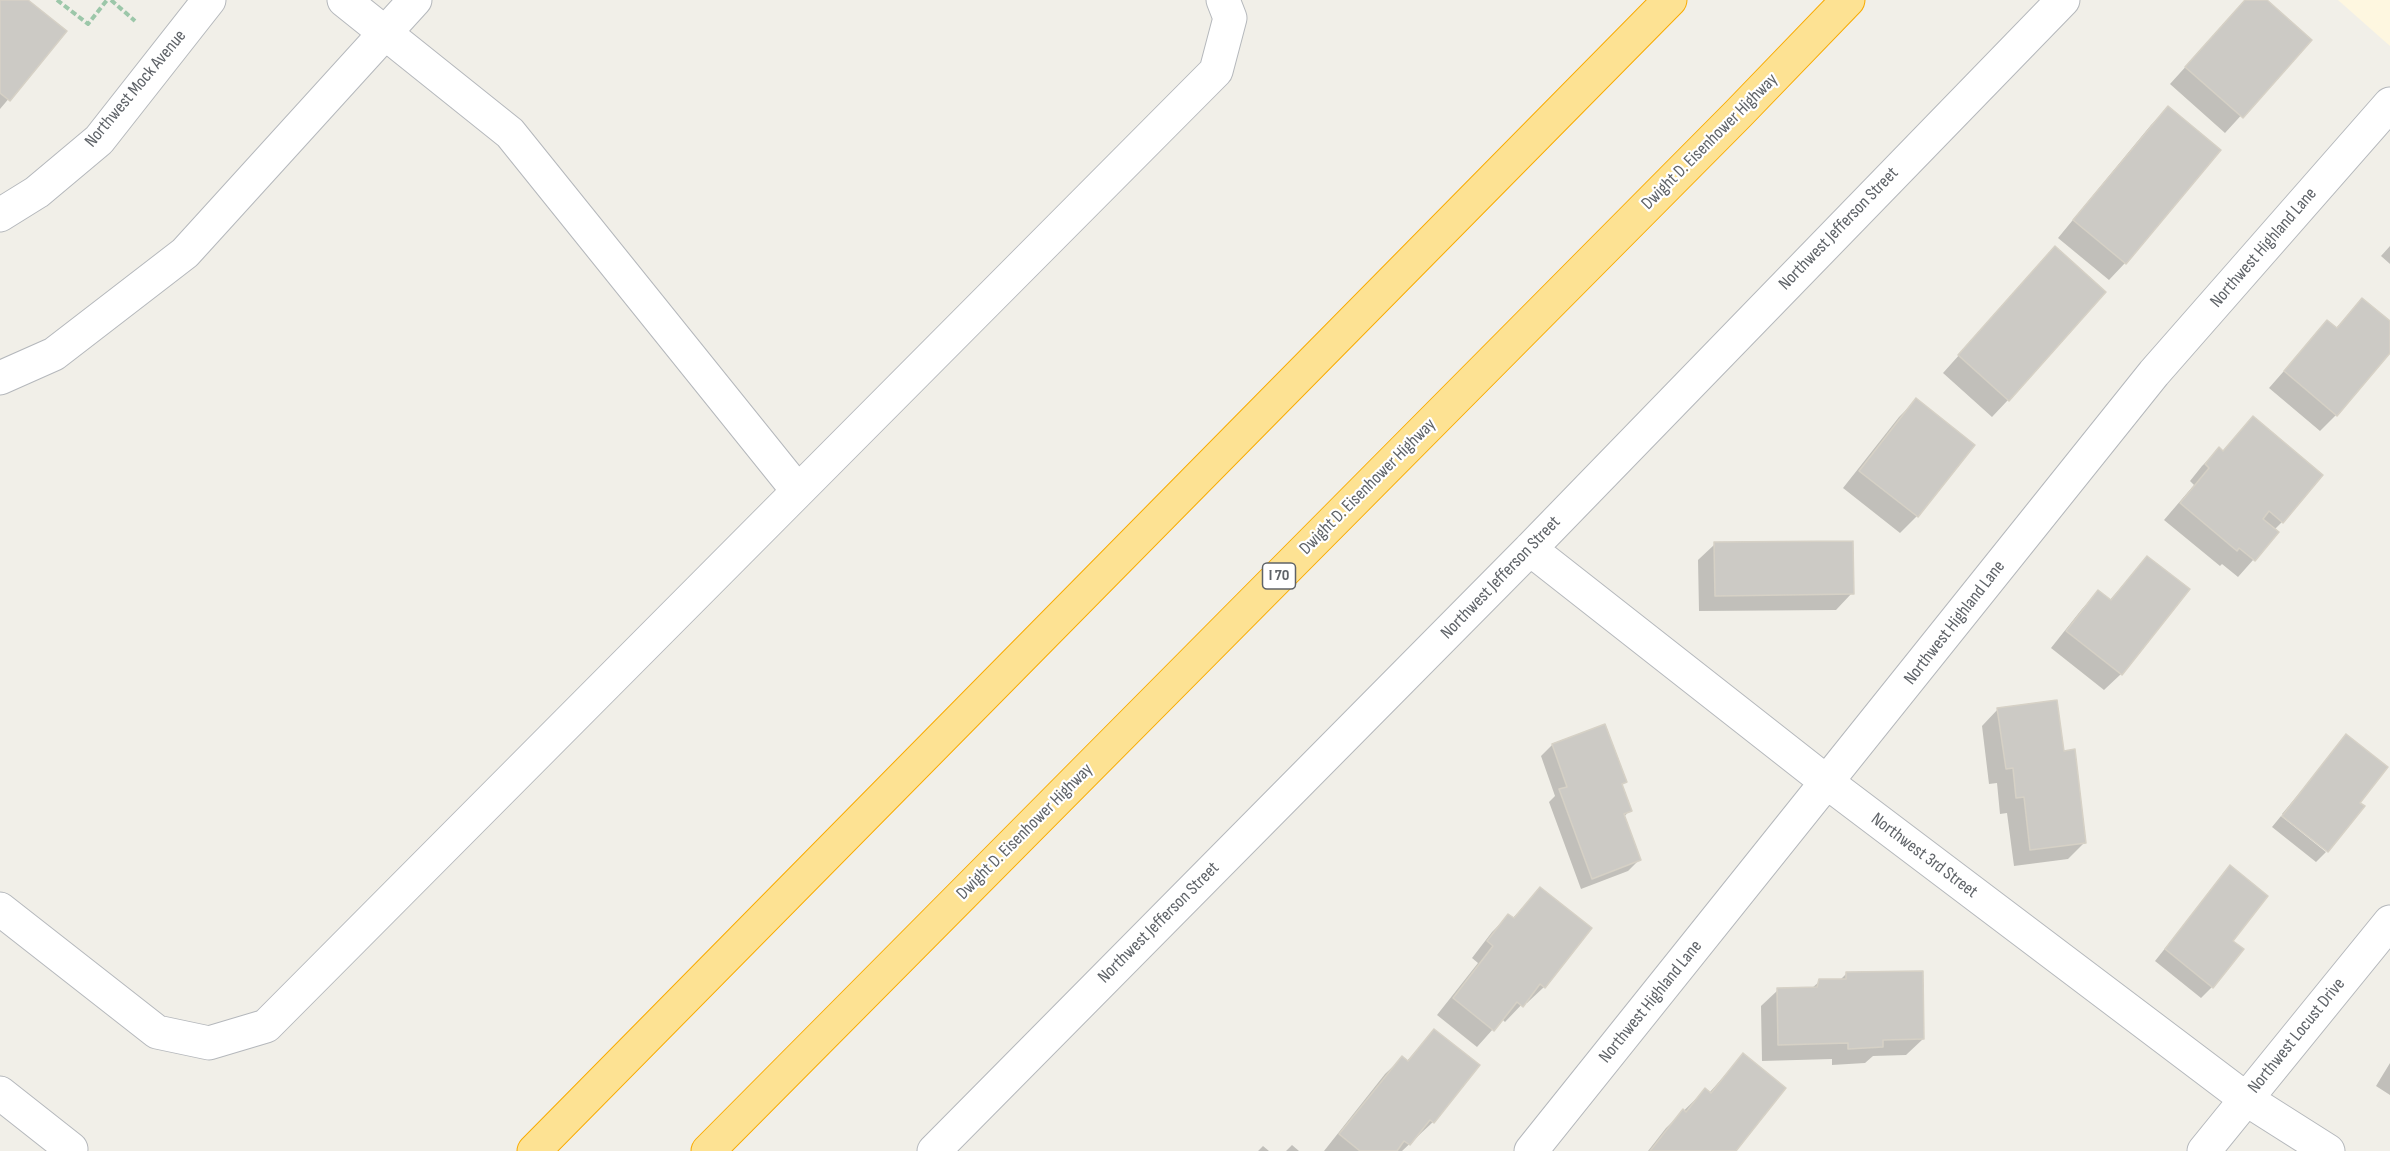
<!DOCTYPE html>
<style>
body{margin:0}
canvas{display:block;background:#f1efe8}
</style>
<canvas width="2390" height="1151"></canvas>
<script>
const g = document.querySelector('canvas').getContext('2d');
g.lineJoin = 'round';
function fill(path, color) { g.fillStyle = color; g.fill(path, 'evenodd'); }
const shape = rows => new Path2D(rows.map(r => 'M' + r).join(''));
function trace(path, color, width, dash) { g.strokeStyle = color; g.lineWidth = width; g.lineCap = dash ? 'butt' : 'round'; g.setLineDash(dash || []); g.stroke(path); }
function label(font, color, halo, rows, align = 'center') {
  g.font = font + ' "Sofia Sans Condensed",sans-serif'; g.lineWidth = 4.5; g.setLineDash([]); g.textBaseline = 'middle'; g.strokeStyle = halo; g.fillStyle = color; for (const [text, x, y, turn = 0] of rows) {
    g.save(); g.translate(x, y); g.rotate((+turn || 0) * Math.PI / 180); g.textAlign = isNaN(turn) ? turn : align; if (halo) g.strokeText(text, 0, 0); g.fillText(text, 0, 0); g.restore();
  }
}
fill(shape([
 [2338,0,2390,0,2390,46]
]), '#fef7e0');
fill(shape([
 [0,0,26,0,65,32,0,109],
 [2246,0,2265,0,2310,40,2225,133,2170,84],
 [2168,108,2219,151,2125,263,2109,280,2058,238,2151,125],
 [2390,246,2390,264,2381,256],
 [2055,248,2008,400,1992,417,1943,373],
 [2362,300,2390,323,2390,350,2336,415,2320,431,2269,388,2327,322,2335,329],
 [1916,400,1973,445,1917,516,1900,533,1843,488,1899,417],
 [2253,418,2282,522,2274,530,2277,533,2238,577,2222,564,2220,566,2164,520,2194,485,2190,481,2202,466,2219,449,2222,452],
 [1715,544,1852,593,1836,610,1699,611,1698,560],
 [2147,558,2121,674,2104,690,2051,648,2082,609,2098,592,2109,601],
 [1998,709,2063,753,2085,842,2068,859,2014,866,2007,813,2000,814,1997,783,1989,784,1982,726],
 [1605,726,1625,782,1621,786,1630,810,1624,817,1639,860,1628,871,1581,889,1549,802,1555,796,1541,756,1552,745],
 [2347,736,2328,850,2282,814],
 [2281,816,2326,852,2316,862,2272,827],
 [2230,867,2231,941,2212,987,2201,998,2155,961],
 [1540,889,1544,987,1527,1003,1525,1001,1505,1022,1502,1019,1477,1047,1437,1015,1478,963,1472,958,1492,932,1508,916,1512,919],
 [1846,974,1923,1039,1906,1055,1873,1056,1865,1063,1832,1065,1832,1059,1762,1061,1761,1006,1778,990,1812,988,1820,981,1840,980],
 [1434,1031,1433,1122,1402,1151,1324,1151,1385,1074,1402,1058,1406,1062],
 [1743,1055,1735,1151,1648,1151,1666,1128,1705,1090,1709,1093],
 [2390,1063,2390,1095,2376,1086],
 [1292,1145,1299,1151,1286,1151],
 [1263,1146,1269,1151,1258,1151]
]), '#0003');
const building = shape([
 [0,0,28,0,67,31,10,101,0,93,0,0],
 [2245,0,2267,0,2312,40,2243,118,2185,67,2245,0],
 [2168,106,2221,150,2126,264,2073,220,2168,106],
 [2055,246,2106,292,2009,401,1958,355,2055,246],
 [2362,298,2390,321,2390,353,2337,416,2284,371,2327,320,2337,328,2362,298],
 [1916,398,1975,445,1918,517,1859,471,1916,398],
 [2253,416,2323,475,2283,523,2269,511,2263,519,2279,532,2255,561,2239,548,2237,551,2180,503,2209,468,2205,464,2219,447,2223,451,2253,416],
 [1853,541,1854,594,1715,596,1714,542,1853,541],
 [2147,556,2190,589,2122,675,2066,631,2098,590,2111,600,2147,556],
 [2057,700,2064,751,2075,749,2086,843,2030,850,2024,797,2016,798,2013,768,2006,769,1997,708,2057,700],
 [1605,724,1627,782,1622,784,1632,811,1624,814,1641,860,1592,879,1559,789,1567,787,1552,744,1605,724],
 [2346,734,2388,767,2360,803,2365,806,2328,852,2282,816,2346,734],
 [2230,865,2268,896,2233,941,2244,949,2213,988,2165,949,2230,865],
 [1540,887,1592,928,1545,988,1540,984,1523,1007,1517,1002,1494,1031,1453,998,1493,946,1487,941,1508,914,1514,918,1540,887],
 [1923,971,1924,1039,1883,1040,1883,1047,1848,1049,1848,1043,1778,1045,1777,988,1817,987,1819,979,1846,979,1846,972,1923,971],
 [1434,1029,1480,1065,1434,1123,1430,1120,1410,1145,1404,1141,1397,1151,1360,1151,1339,1134,1402,1056,1408,1061,1434,1029],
 [1743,1053,1786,1088,1736,1151,1650,1151,1683,1109,1686,1112,1705,1088,1711,1093,1743,1053]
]);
fill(building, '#cccac5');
trace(building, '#d6d1c6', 1.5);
const minor = shape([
 [344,0,510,133,798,491],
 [0,215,37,192,99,140,209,0],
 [0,378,54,354,185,253,415,0],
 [1530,549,1828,783,2246,1099,2328,1151],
 [0,909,157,1032,209,1043,266,1026,1216,71,1230,18,1223,0],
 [0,1093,71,1149,69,1151],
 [934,1151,1530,549,2063,0],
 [1531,1151,2154,373,2390,104],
 [2204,1151,2390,922]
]);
const highway = shape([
 [534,1151,1670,0],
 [708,1151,1738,114,1848,0]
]);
trace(minor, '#b5b8bc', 35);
trace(highway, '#f9ab00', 35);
trace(shape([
 [57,0,88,24,107,0],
 [111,0,135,21]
]), '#9cc7a9', 4, [6, 3]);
trace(minor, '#fff', 33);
trace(highway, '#fde293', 33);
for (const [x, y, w] of [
 [1279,576,33]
]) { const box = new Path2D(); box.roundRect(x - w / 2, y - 13, w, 26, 4.5); g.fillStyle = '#fff'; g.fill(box); trace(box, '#5f6368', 1.5); }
label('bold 16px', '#5f6368', null, [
 ["I 70",1279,576]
]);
label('18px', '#5f6368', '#fff', [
 ["Northwest Mock Avenue",136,89,-50],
 ["Dwight D. Eisenhower Highway",1710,142,-45],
 ["Northwest Jefferson Street",1839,229,-46],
 ["Northwest Highland Lane",2264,248,-49],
 ["Dwight D. Eisenhower Highway",1368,487,-45],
 ["Northwest Jefferson Street",1501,578,-46],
 ["Northwest Highland Lane",1955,623,-52],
 ["Dwight D. Eisenhower Highway",1025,832,-45],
 ["Northwest 3rd Street",1924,856,37],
 ["Northwest Jefferson Street",1159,923,-45],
 ["Northwest Highland Lane",1651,1002,-51],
 ["Northwest Locust Drive",2297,1036,-51]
]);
</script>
